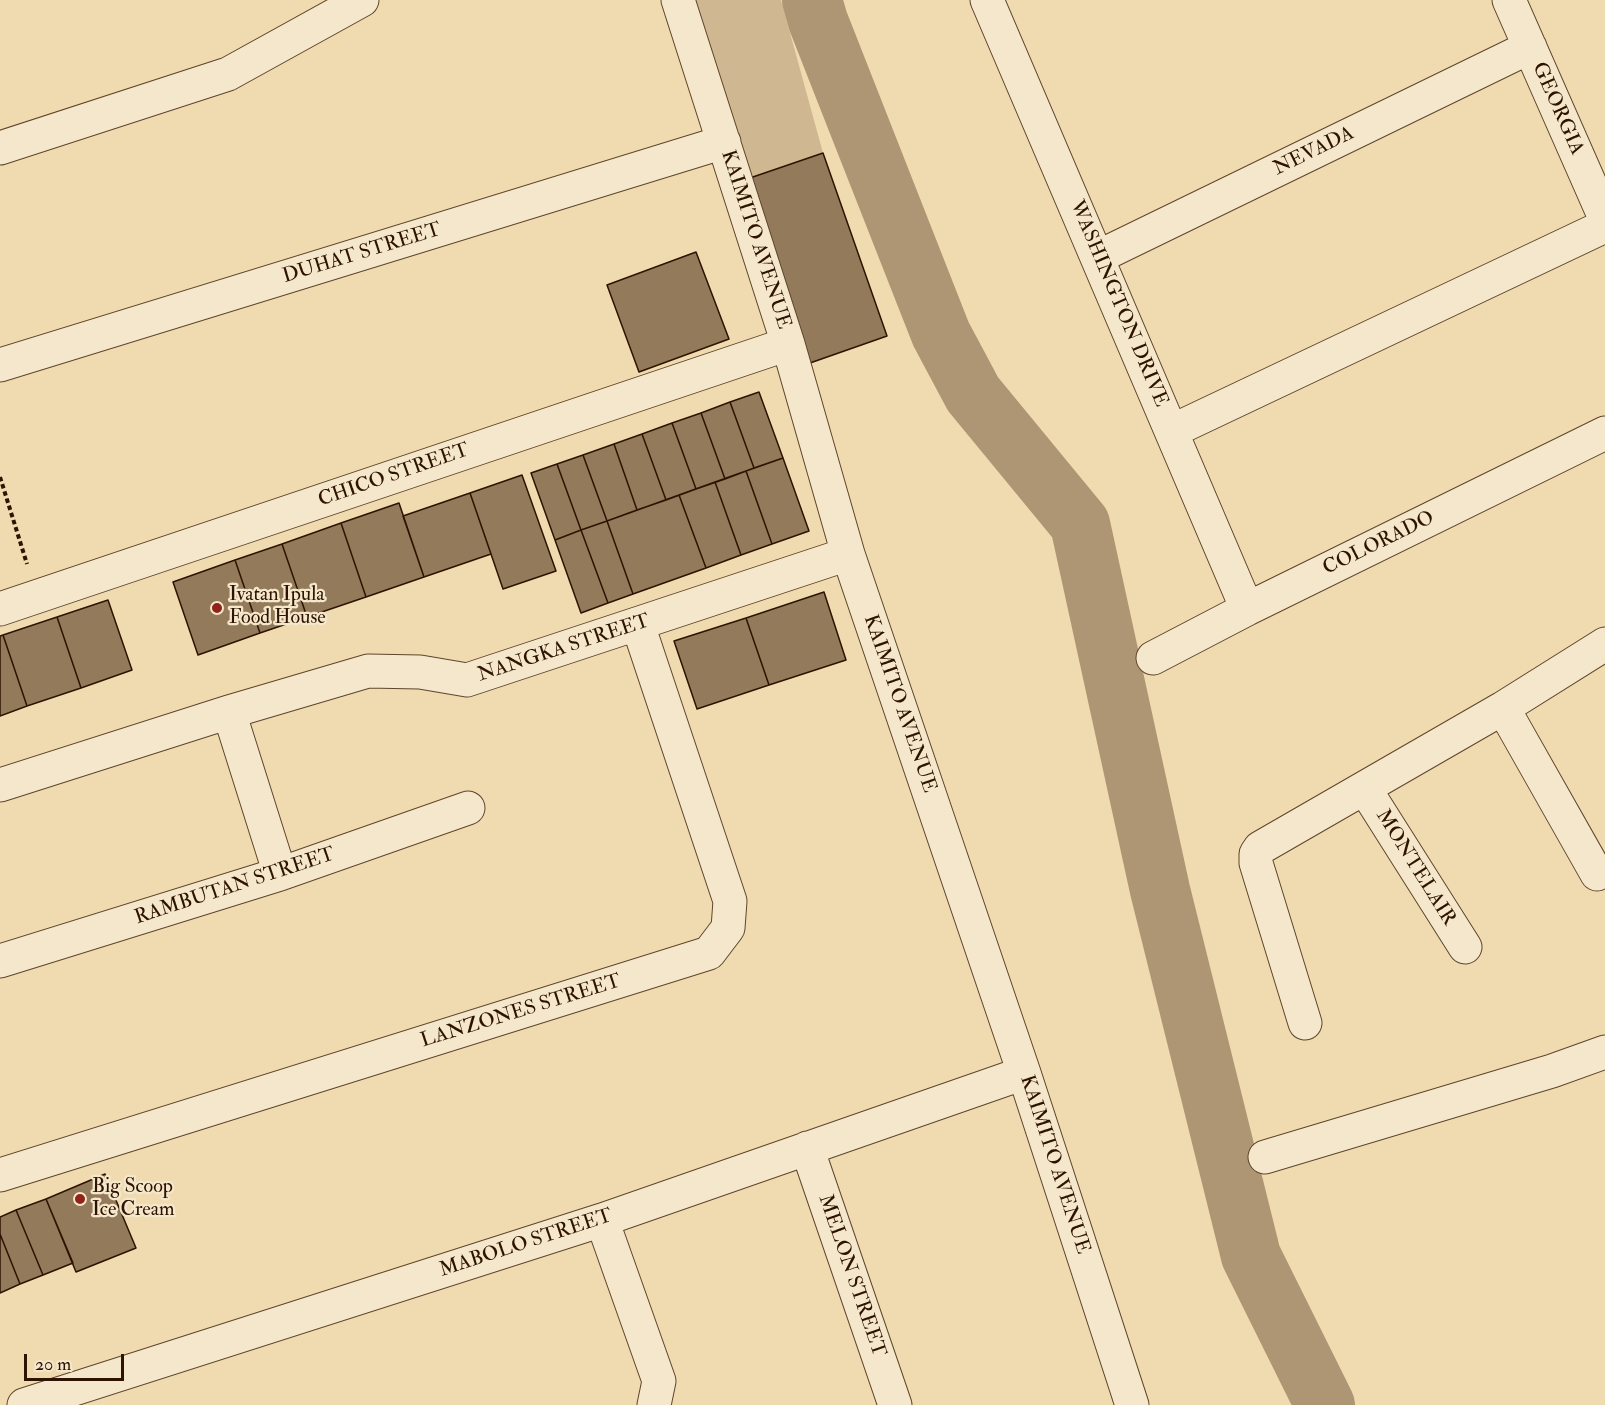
<!DOCTYPE html>
<style>
body{margin:0}
#map{position:relative;width:1605px;height:1405px;overflow:hidden;background:#f0daaf;font-family:"IM FELL Double Pica",serif}
canvas{display:block}
.scale{position:absolute;left:24px;top:1354px;width:100px;height:27px;box-sizing:border-box;border:3px solid #2d1300;border-top:0;padding-left:8px;font-size:18px;line-height:21px;white-space:nowrap;color:#2d1300;-webkit-text-stroke:4px #f5e7cb;paint-order:stroke}
</style>
<div id="map">
<canvas width="1605" height="1405"></canvas>
<div class="scale">20 m</div>
</div>
<script>
const g = document.querySelector('canvas').getContext('2d');
g.lineJoin = 'round';
function fill(path, color) { g.fillStyle = color; g.fill(path, 'evenodd'); }
const shape = rows => new Path2D(rows.map(r => 'M' + r).join(''));
function trace(path, color, width, dash) { g.strokeStyle = color; g.lineWidth = width; g.lineCap = dash ? 'butt' : 'round'; g.setLineDash(dash || []); g.stroke(path); }
function label(font, color, halo, rows, align = 'center') {
  g.font = font + ' "IM FELL Double Pica",serif'; g.lineWidth = 4.5; g.setLineDash([]); g.textBaseline = 'middle'; g.strokeStyle = halo; g.fillStyle = color; for (const [text, x, y, turn = 0] of rows) {
    g.save(); g.translate(x, y); g.rotate((+turn || 0) * Math.PI / 180); g.textAlign = isNaN(turn) ? turn : align; if (halo) g.strokeText(text, 0, 0); g.fillText(text, 0, 0); g.restore();
  }
}
fill(shape([
 [692,0,781,0,823,153,747,179]
]), '#cfb891');
trace(shape([
 [812,0,818,21,941,334,973,394,1080,524,1160,890,1251,1256,1325,1405]
]), '#ae9674', 60);
const building = shape([
 [823,153,887,336,810,363,747,179,823,153],
 [696,252,729,339,639,372,607,285,696,252],
 [759,392,783,458,754,468,730,402,759,392],
 [730,402,754,468,725,479,701,413,730,402],
 [701,413,725,479,696,489,672,423,701,413],
 [672,423,696,489,666,500,642,434,672,423],
 [642,434,666,500,637,510,614,444,642,434],
 [614,444,637,510,607,521,583,455,614,444],
 [583,455,607,521,581,530,557,464,583,455],
 [783,458,809,531,772,544,746,471,783,458],
 [557,464,581,530,555,540,531,473,557,464],
 [746,471,772,544,741,555,715,482,746,471],
 [522,475,556,571,503,589,470,493,522,475],
 [715,482,741,555,706,568,679,495,715,482],
 [470,493,491,554,424,577,403,516,470,493],
 [679,495,706,568,633,594,607,521,679,495],
 [399,503,424,577,366,597,341,523,399,503],
 [607,521,633,594,608,603,581,530,607,521],
 [341,523,366,597,307,617,282,544,341,523],
 [581,530,608,603,581,613,555,540,581,530],
 [282,544,307,617,260,633,235,560,282,544],
 [235,560,260,633,198,655,173,582,235,560],
 [824,592,846,660,769,685,746,618,824,592],
 [108,600,132,670,81,688,57,617,108,600],
 [57,617,81,688,27,706,3,635,57,617],
 [746,618,769,685,697,709,674,641,746,618],
 [3,635,27,706,0,716,0,636,3,635],
 [105,1174,136,1248,76,1272,46,1199,105,1174],
 [46,1199,73,1263,43,1275,16,1210,46,1199],
 [16,1210,43,1275,20,1284,0,1234,0,1217,16,1210],
 [0,1234,20,1284,0,1293,0,1234]
]);
fill(building, '#927a5b');
trace(building, '#2d1300', 1.5);
const minor = shape([
 [678,0,788,344,848,554,1024,1073,1132,1405],
 [987,0,1247,609],
 [1509,0,1605,218],
 [0,148,228,74,362,0],
 [1098,257,1530,47],
 [0,365,724,142],
 [1172,431,1605,226],
 [0,609,788,344],
 [1153,658,1247,609,1605,433],
 [1503,708,1597,874],
 [229,712,280,874],
 [0,785,229,712,368,671,420,672,467,680,848,554],
 [1365,789,1465,947],
 [0,961,280,874,468,808],
 [1305,1023,1256,863,1256,854,1260,848,1503,708,1605,644],
 [807,1148,895,1405],
 [1265,1157,1552,1071,1605,1052],
 [0,1175,709,953,728,928,730,901,638,625],
 [602,1220,659,1381,654,1405],
 [24,1405,602,1220,1024,1073]
]);
trace(minor, '#5e452c', 35);
trace(shape([
 [0,477,27,564]
]), '#2d1300', 4, [4.5, 3]);
trace(minor, '#f5e7cb', 33);
for (const [x, y, r, color] of [
 [217,608,6,"#8f2418"],
 [80,1199,6,"#8f2418"]
]) { const dot = new Path2D(); dot.arc(x, y, r, 0, 2 * Math.PI); g.fillStyle = color; g.fill(dot); trace(dot, '#f5e7cb', 2); }
label('20px', '#2d1300', '#f5e7cb', [
 ["GEORGIA",1557,109,66],
 ["NEVADA",1314,152,-26],
 ["KAIMITO AVENUE",755,240,72],
 ["DUHAT STREET",362,254,-17],
 ["WASHINGTON DRIVE",1118,304,67],
 ["CHICO STREET",394,476,-19],
 ["COLORADO",1379,544,-26],
 ["NANGKA STREET",564,649,-18],
 ["KAIMITO AVENUE",899,704,71],
 ["MONTELAIR",1415,868,58],
 ["RAMBUTAN STREET",235,887,-18],
 ["LANZONES STREET",521,1012,-17],
 ["KAIMITO AVENUE",1054,1165,72],
 ["MABOLO STREET",526,1244,-18],
 ["MELON STREET",851,1276,71]
]);
label('20px', '#2d1300', '#f5e7cb', [
 ["Ivatan Ipula",229,596],
 ["Food House",229,619],
 ["Big Scoop",92,1188],
 ["Ice Cream",92,1211]
], 'left');
</script>
